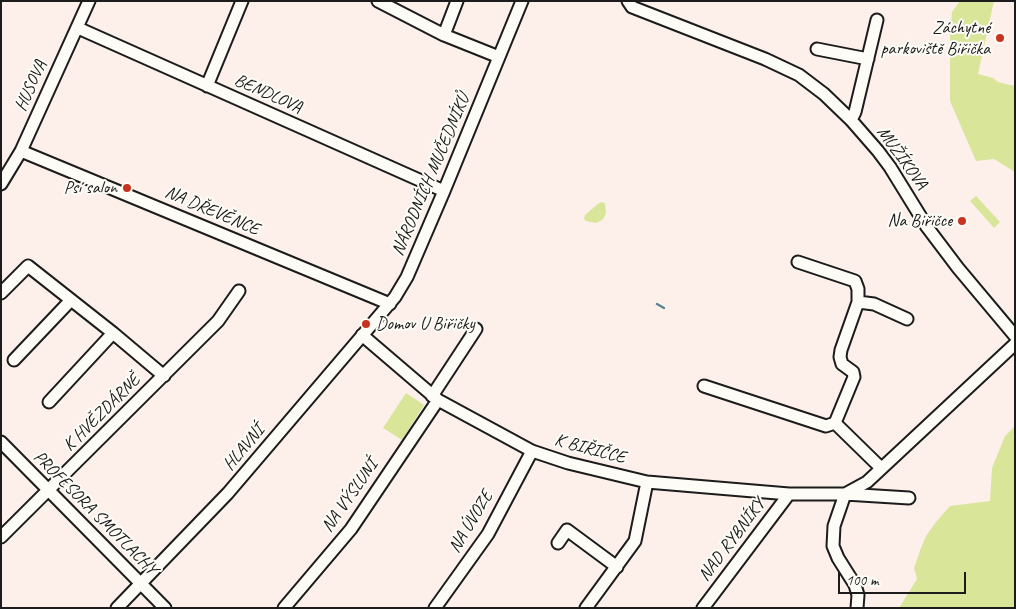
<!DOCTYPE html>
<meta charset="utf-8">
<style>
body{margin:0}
#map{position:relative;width:1016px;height:609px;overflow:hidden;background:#fdf0eb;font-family:Caveat,sans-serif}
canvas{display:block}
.frame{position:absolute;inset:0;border:2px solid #1c1c1c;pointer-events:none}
.scale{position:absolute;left:838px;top:572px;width:128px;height:22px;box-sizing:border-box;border:2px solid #1c1c1c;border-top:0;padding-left:6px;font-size:15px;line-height:18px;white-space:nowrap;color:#1c1c1c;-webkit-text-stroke:4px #fdfcf7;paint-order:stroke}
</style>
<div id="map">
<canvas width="1016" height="609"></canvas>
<div class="frame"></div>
<div class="scale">100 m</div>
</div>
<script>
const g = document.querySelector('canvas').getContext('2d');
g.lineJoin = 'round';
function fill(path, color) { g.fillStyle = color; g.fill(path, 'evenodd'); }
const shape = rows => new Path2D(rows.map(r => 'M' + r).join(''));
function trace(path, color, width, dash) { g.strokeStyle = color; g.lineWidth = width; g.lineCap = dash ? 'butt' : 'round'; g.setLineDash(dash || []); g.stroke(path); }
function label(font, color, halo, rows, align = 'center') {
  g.font = font + ' Caveat,sans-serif'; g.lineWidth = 4; g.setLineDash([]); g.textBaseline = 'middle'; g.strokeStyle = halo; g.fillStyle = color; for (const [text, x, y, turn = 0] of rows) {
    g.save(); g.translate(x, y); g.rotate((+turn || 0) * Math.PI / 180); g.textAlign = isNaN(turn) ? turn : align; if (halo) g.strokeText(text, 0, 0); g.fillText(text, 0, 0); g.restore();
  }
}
fill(shape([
 [960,1,994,1,978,74,993,78,998,82,1015,86,1015,172,994,159,976,161,950,101,950,36,952,12],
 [976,196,1000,222,994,228,970,201],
 [603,202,605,204,606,212,605,216,602,220,596,223,586,221,584,219,585,215,599,203],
 [406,393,424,405,402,440,383,428],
 [1015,426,1015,608,899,608,917,579,914,568,921,548,926,536,936,522,950,506,990,501,992,468,1005,436]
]), '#d9e598');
trace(shape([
 [657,304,664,308]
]), '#5a8594', 2.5);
const minor = shape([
 [378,1,444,35,499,57],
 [628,1,632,7,765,59,799,75,824,94,851,120,878,151,890,167,927,227,958,268,1015,336],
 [78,28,444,191],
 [444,35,457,1],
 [817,49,868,59],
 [207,86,242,1],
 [851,120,855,112,877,20],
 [21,151,390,304],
 [1,184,21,151,89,1],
 [798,262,855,281,858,289,858,302,841,350,840,357,842,364,853,372,854,377,835,423],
 [1,293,28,266,113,333,164,376],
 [858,302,874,304,907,319],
 [362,335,438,400,532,451,568,463,647,482,789,494,845,494,909,498],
 [14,360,71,300],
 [704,386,826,426,835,423,881,468],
 [432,396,476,329],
 [49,402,113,333],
 [1,442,165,608],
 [1,537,218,321,239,291],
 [558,543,567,530,617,567],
 [117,608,228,493,395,297,407,277,444,191,522,1],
 [284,608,351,529,438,400],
 [435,608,488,534,532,451],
 [586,608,635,541,647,482],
 [703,608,789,494],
 [857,608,858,595,855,585,838,558,833,546,834,526,845,494,867,482,1015,344]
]);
trace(minor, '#1c1c1c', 15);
trace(minor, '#fdfcf7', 11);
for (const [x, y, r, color] of [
 [1000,38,5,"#c8321e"],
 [127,188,5,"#c8321e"],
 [962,221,5,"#c8321e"],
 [366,324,5,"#c8321e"]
]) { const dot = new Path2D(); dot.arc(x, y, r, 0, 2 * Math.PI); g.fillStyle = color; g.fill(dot); trace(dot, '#fdfcf7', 2); }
label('18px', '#1c1c1c', '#fdfcf7', [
 ["Záchytné",990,28],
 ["parkoviště Biřička",990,49],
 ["Psí salon",117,188],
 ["Na Biřičce",952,221],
 ["Domov U Biřičky",376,324,"left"]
], 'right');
label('18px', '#1c1c1c', '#fdfcf7', [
 ["HUSOVA",31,86,-66],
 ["BENDLOVA",268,94,24],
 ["MUŽÍKOVA",902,158,54],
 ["NÁRODNÍCH MUČEDNÍKŮ",431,175,-67],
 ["NA DŘEVĚNCE",212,211,23],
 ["K HVĚZDÁRNĚ",102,413,-45],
 ["HLAVNÍ",244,448,-50],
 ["K BIŘIČCE",590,449,15],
 ["NA VÝSLUNÍ",350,496,-55],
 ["PROFESORA SMOTLACHY",95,513,45],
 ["NA ÚVOZE",471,522,-59],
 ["NAD RYBNÍKY",732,540,-53]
]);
</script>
